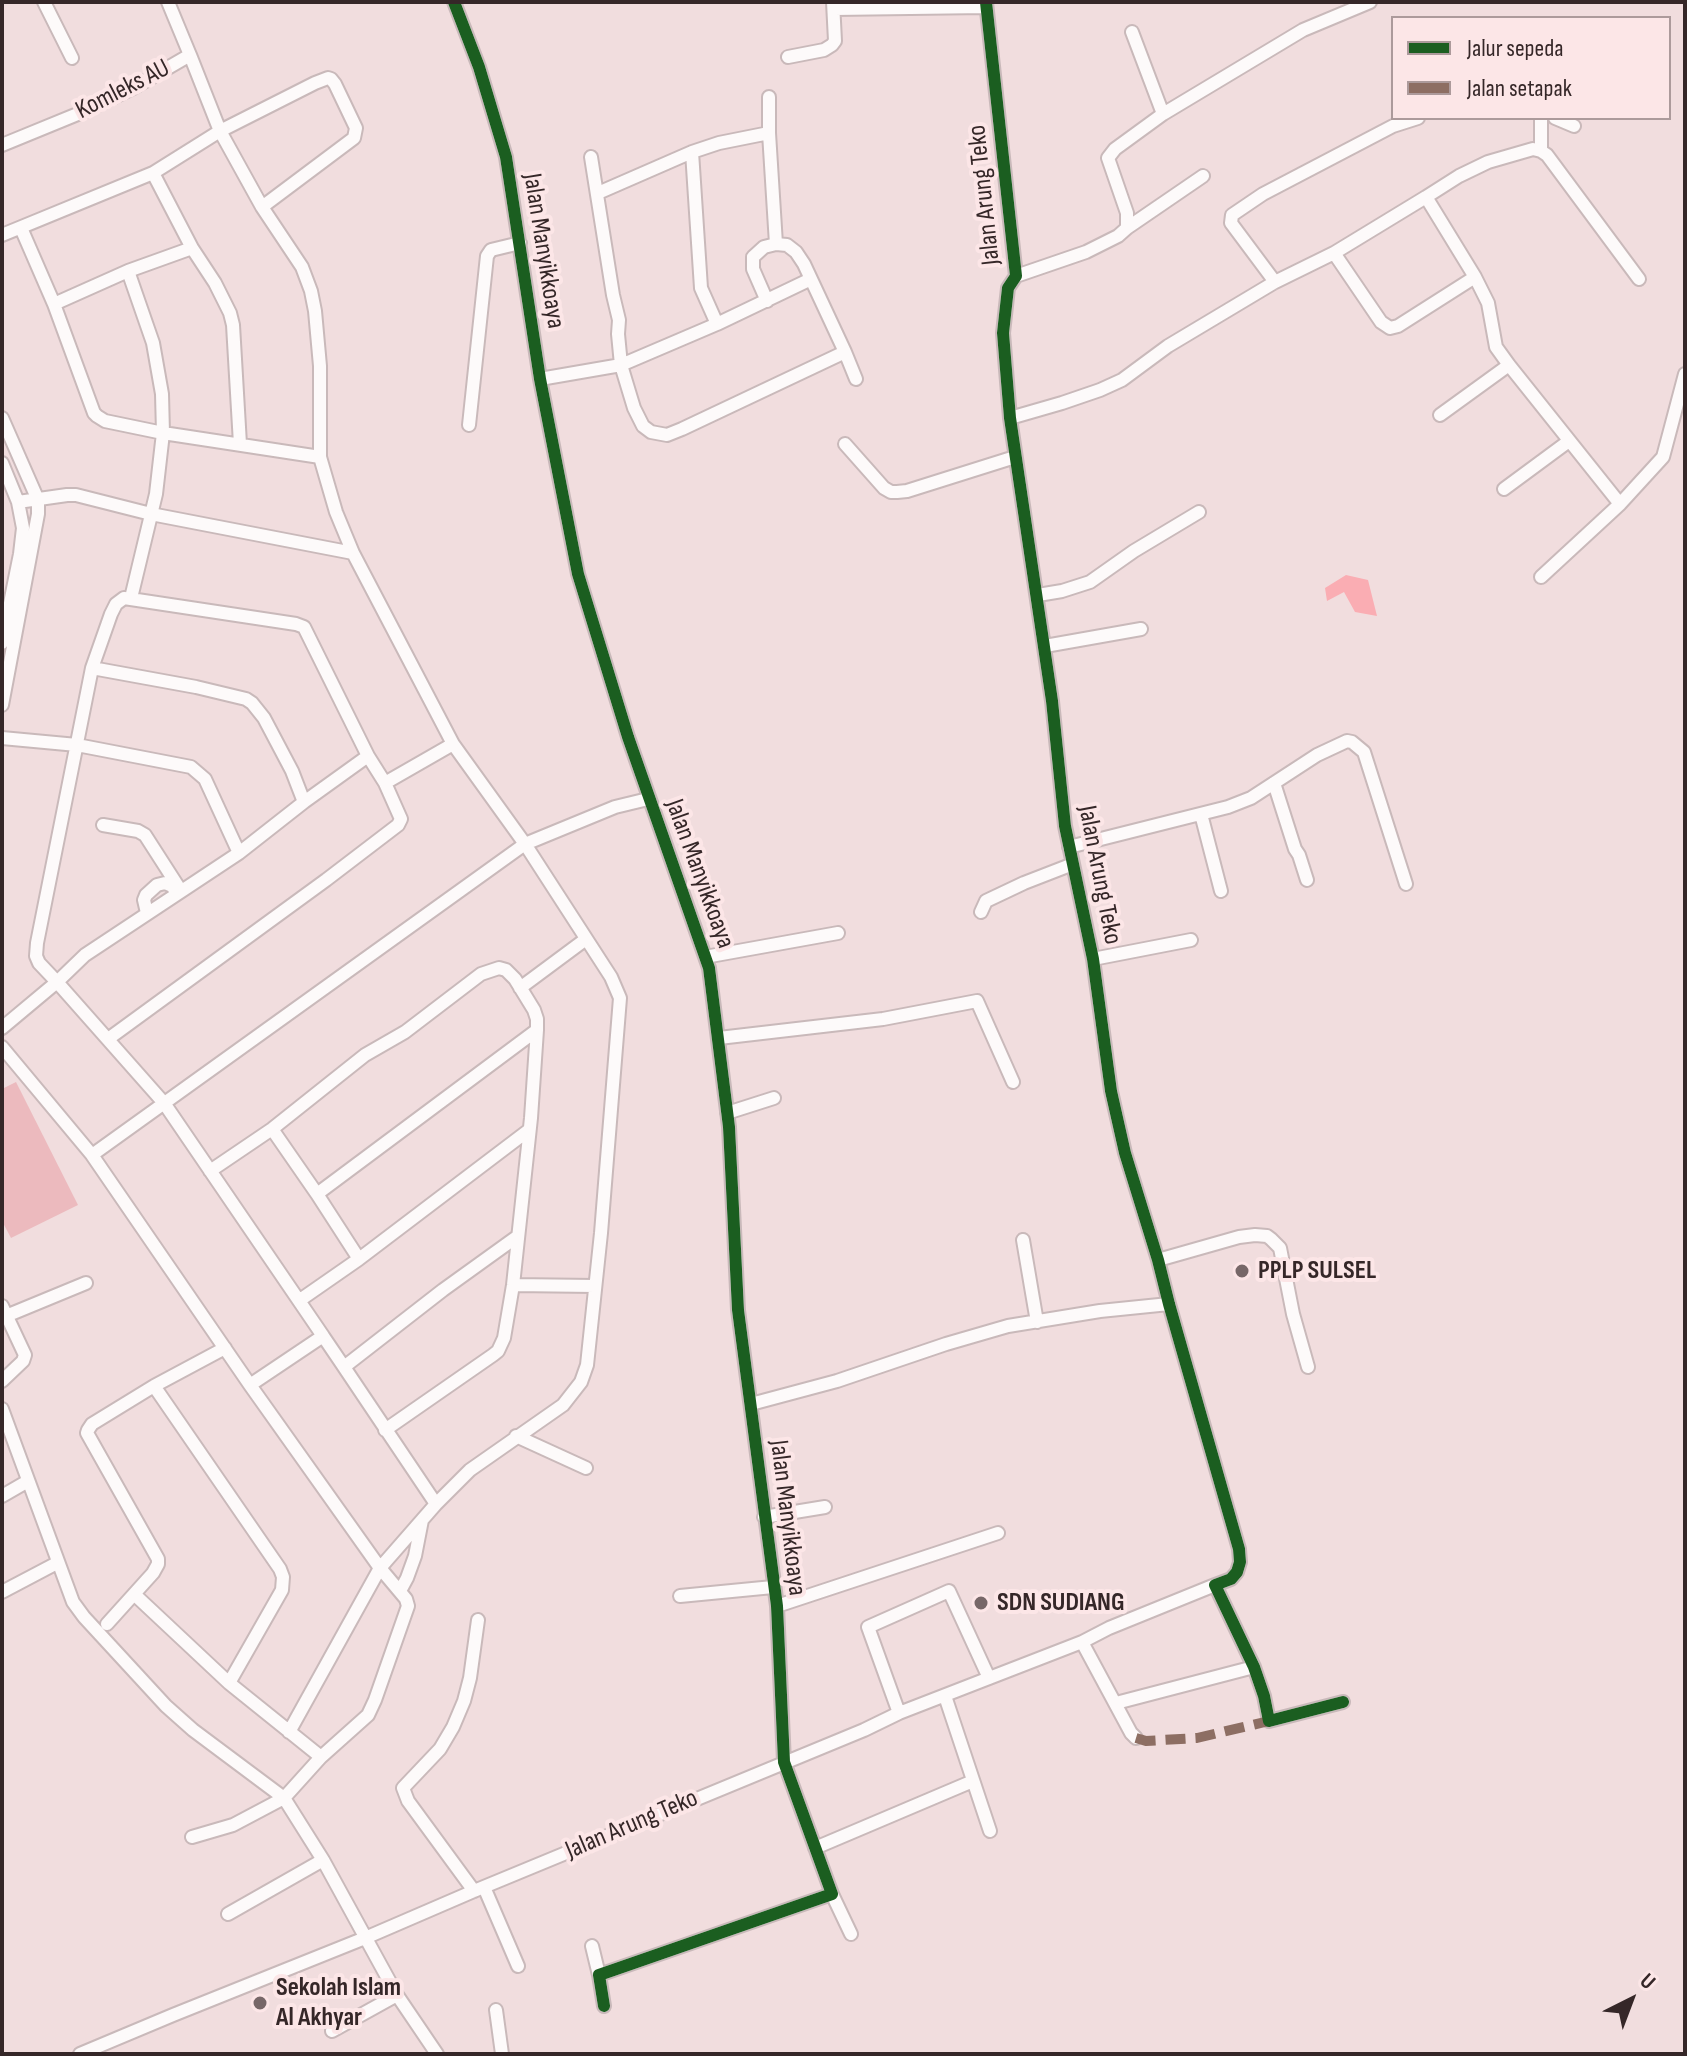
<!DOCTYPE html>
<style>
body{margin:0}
#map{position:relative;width:1687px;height:2056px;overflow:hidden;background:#f1ddde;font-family:"Sofia Sans Condensed",sans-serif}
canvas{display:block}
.frame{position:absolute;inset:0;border:4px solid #352728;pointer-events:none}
.legend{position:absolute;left:1391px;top:16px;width:280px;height:104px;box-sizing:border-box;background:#fce6e7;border:2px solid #ac9a9b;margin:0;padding:10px 14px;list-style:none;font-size:24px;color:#352728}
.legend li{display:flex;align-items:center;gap:16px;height:40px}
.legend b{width:40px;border:2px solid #ac9a9b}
.north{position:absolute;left:1591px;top:1960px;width:80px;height:80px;-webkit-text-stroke:6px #fce6e7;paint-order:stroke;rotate:42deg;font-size:22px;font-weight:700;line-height:32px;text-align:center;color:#352728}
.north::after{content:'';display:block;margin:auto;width:28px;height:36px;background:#352728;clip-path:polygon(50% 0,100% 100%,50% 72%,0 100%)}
</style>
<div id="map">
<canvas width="1687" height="2056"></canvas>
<div class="frame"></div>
<ul class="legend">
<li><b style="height:10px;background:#1b5e20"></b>Jalur sepeda</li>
<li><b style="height:10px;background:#8d6e63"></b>Jalan setapak</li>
</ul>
<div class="north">U</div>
</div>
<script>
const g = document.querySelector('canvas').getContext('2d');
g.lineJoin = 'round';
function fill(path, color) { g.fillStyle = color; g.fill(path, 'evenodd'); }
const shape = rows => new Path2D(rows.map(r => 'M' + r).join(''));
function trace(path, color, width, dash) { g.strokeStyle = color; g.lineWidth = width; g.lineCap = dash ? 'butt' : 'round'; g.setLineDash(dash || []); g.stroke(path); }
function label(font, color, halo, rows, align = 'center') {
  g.font = font + ' "Sofia Sans Condensed",sans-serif'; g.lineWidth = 8; g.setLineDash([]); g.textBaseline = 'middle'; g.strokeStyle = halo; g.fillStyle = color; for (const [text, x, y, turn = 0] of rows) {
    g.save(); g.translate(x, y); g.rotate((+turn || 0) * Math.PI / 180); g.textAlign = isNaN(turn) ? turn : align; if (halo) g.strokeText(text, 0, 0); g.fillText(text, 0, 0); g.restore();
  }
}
fill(shape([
 [16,1082,78,1205,11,1238,2,1221,2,1089]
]), '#ecbabe');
fill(shape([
 [1346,575,1368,580,1377,616,1355,612,1344,592,1327,601,1325,588]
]), '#faadb3');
const minor = shape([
 [44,2,72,58],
 [454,2,479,67,506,157,540,379,578,574,628,737,709,968,729,1127,738,1310,777,1606,784,1762,832,1894,599,1975,604,2006],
 [986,2,1016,276,1008,288,1003,333,1010,418,1052,701,1065,826,1093,959,1111,1091,1125,1153,1158,1260,1169,1304,1239,1549,1240,1562,1237,1572,1231,1579,1215,1585,1254,1667,1264,1696,1269,1721,1343,1702],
 [834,9,986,7],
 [1132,32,1163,114],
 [190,55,220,131,262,207,302,267,311,291,315,311,320,366,320,457,336,512,353,553],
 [788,57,824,50,832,45,835,41,833,2],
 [769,97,769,133,776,244],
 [1541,118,1541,151],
 [1555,118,1574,126],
 [2,145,85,111,133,88,190,55,168,2],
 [692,152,701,288,717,324],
 [591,157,613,295,619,320,618,334,621,365,634,408,643,426,651,432,667,435,682,429,845,352],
 [153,173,192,248,215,283,230,313,233,325,240,444],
 [598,193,692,152,719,143,769,133],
 [21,228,54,304,94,413,97,416,105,421,163,433,320,457],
 [1127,228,1203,176],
 [2,235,153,173,220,131,315,83,328,78,331,79,335,84,356,128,354,138,262,207],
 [1334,253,1381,322,1390,328,1398,326,1475,277],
 [128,271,153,343,162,394,163,433,156,494,131,598],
 [1016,276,1086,252,1118,236,1127,228,1127,213,1108,158,1115,149,1163,114,1303,30,1370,2],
 [1275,282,1231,223,1232,215,1263,194,1393,126,1418,118],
 [767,301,753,269,753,257,764,247,776,244,787,245,796,252,804,264,845,352,856,379],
 [54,304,128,271,192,248],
 [540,379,621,365,717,324,811,279],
 [1440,415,1509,365],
 [2,418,38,500,38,514,2,705],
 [1010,418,1062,403,1100,390,1122,380,1168,346,1275,282,1334,253,1426,197],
 [469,425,487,256,491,250,520,243],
 [845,444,884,488,891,492,897,492,907,491,1015,457],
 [2,463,18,502,23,528,20,554,2,643],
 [1504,489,1569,441],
 [18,502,67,495,76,495,151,514,353,553,453,744,525,844,611,977,620,998,601,1233,587,1365,581,1382,563,1405,470,1470,436,1504,380,1568,289,1732],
 [1620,504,1663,457,1685,374],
 [1541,577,1620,504,1509,365,1496,347,1488,303,1475,277,1426,197,1459,176,1488,162,1533,149,1541,151,1547,155,1639,279],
 [1038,595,1062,591,1090,582,1134,551,1199,512],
 [1045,646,1141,629],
 [92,668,196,687,246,699,252,703,264,718,292,771,304,802,239,853,85,955,57,982,39,963,36,956,37,943,92,668,111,614,116,604,124,598,296,624,304,627,368,756,385,783,401,819,398,825,326,880,108,1039],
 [2,738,77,745,191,767,205,779,239,853],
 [385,783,453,744],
 [1274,783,1295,849,1299,855,1307,880],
 [304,802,368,756],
 [1201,814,1221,891],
 [103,825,138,831,145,835,181,891],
 [1069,847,1228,807,1251,798,1317,755,1347,741,1352,742,1364,752,1406,884],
 [981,912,986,901,1024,883,1073,864],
 [147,913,144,900,146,895,157,885,165,883,172,886,177,893],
 [705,957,838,933],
 [1093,959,1191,940],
 [520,988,586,939],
 [2,1028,57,982,164,1103,323,1336,250,1385],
 [719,1038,883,1019,977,1001,1013,1082],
 [2,1047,92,1155,250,1385,380,1568,406,1599,408,1606,375,1700,368,1715,321,1757,284,1798,193,1730,166,1706,84,1617,73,1602,2,1409],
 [727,1113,774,1098],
 [272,1129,317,1194,537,1030],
 [92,1155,525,844,615,807,648,799],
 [210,1171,272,1129,365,1055,405,1032,481,974,499,968,506,970,515,979,534,1010,537,1019,537,1030,531,1118,513,1285,504,1338,498,1351,493,1355,385,1430],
 [1023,1240,1037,1322],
 [359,1259,529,1130],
 [1158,1260,1239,1237,1255,1235,1267,1236,1271,1239,1280,1248,1293,1314,1308,1367],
 [513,1285,595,1286],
 [300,1300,359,1259,317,1194],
 [2,1306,25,1355,23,1361,2,1381],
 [6,1316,86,1283],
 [323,1336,344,1367,443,1290,518,1236],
 [344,1367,436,1504],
 [154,1386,225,1348],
 [751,1404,837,1381,946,1344,1008,1326,1100,1311,1169,1304],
 [516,1436,586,1468],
 [2,1496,28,1481],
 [764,1517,825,1507],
 [400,1591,407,1578,415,1556,422,1520],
 [2,1592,57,1563],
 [134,1594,229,1683],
 [680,1596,773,1587],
 [777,1606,998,1533],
 [107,1624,153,1573,158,1564,158,1559,87,1433,88,1430,92,1424,154,1386,280,1569,283,1577,282,1590,229,1683,321,1757],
 [1082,1642,1109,1628,1215,1585],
 [945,1696,990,1831],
 [1116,1703,1254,1667],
 [899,1713,868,1627,949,1591,989,1678],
 [192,1837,233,1825,284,1798,323,1860,397,1995,437,2054],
 [815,1848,973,1781],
 [484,1887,518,1966],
 [474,1891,408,1801,403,1788,440,1749,453,1727,464,1701,470,1678,478,1620],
 [832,1894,851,1934],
 [228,1914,323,1860],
 [592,1946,599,1975],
 [496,2010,502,2054],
 [332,2031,397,1995],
 [80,2054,173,2015,365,1938,474,1891,864,1730,899,1713,1082,1642,1131,1733,1136,1738]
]);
trace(minor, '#c9b9ba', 16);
trace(minor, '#fdfafa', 12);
trace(shape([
 [1136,1738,1146,1741,1197,1738,1269,1721]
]), '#8d6e63', 10, [20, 10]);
trace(shape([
 [454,2,479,67,506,157,540,379,578,574,628,737,709,968,729,1127,738,1310,777,1606,784,1762,832,1894,599,1975,604,2006],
 [986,2,1016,276,1008,288,1003,333,1010,418,1052,701,1065,826,1093,959,1111,1091,1125,1153,1158,1260,1169,1304,1239,1549,1240,1562,1237,1572,1231,1579,1215,1585,1254,1667,1264,1696,1269,1721,1343,1702]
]), '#1b5e20', 12);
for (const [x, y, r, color] of [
 [1242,1271,8,"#776768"],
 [981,1603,8,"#776768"],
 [260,2003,8,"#776768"]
]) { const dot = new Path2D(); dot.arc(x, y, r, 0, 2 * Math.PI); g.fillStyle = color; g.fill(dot); trace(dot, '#fce6e7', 3); }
label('26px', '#352728', '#fce6e7', [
 ["Komleks AU",123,90,-27],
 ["Jalan Arung Teko",985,195,-96],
 ["Jalan Manyikkoaya",543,251,81],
 ["Jalan Manyikkoaya",699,874,70],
 ["Jalan Arung Teko",1099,875,79],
 ["Jalan Manyikkoaya",787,1518,83],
 ["Jalan Arung Teko",632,1825,-23]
]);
label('bold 26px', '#352728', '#fce6e7', [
 ["PPLP SULSEL",1258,1271],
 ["SDN SUDIANG",997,1603],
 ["Sekolah Islam",276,1988],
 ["Al Akhyar",276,2018]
], 'left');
</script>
